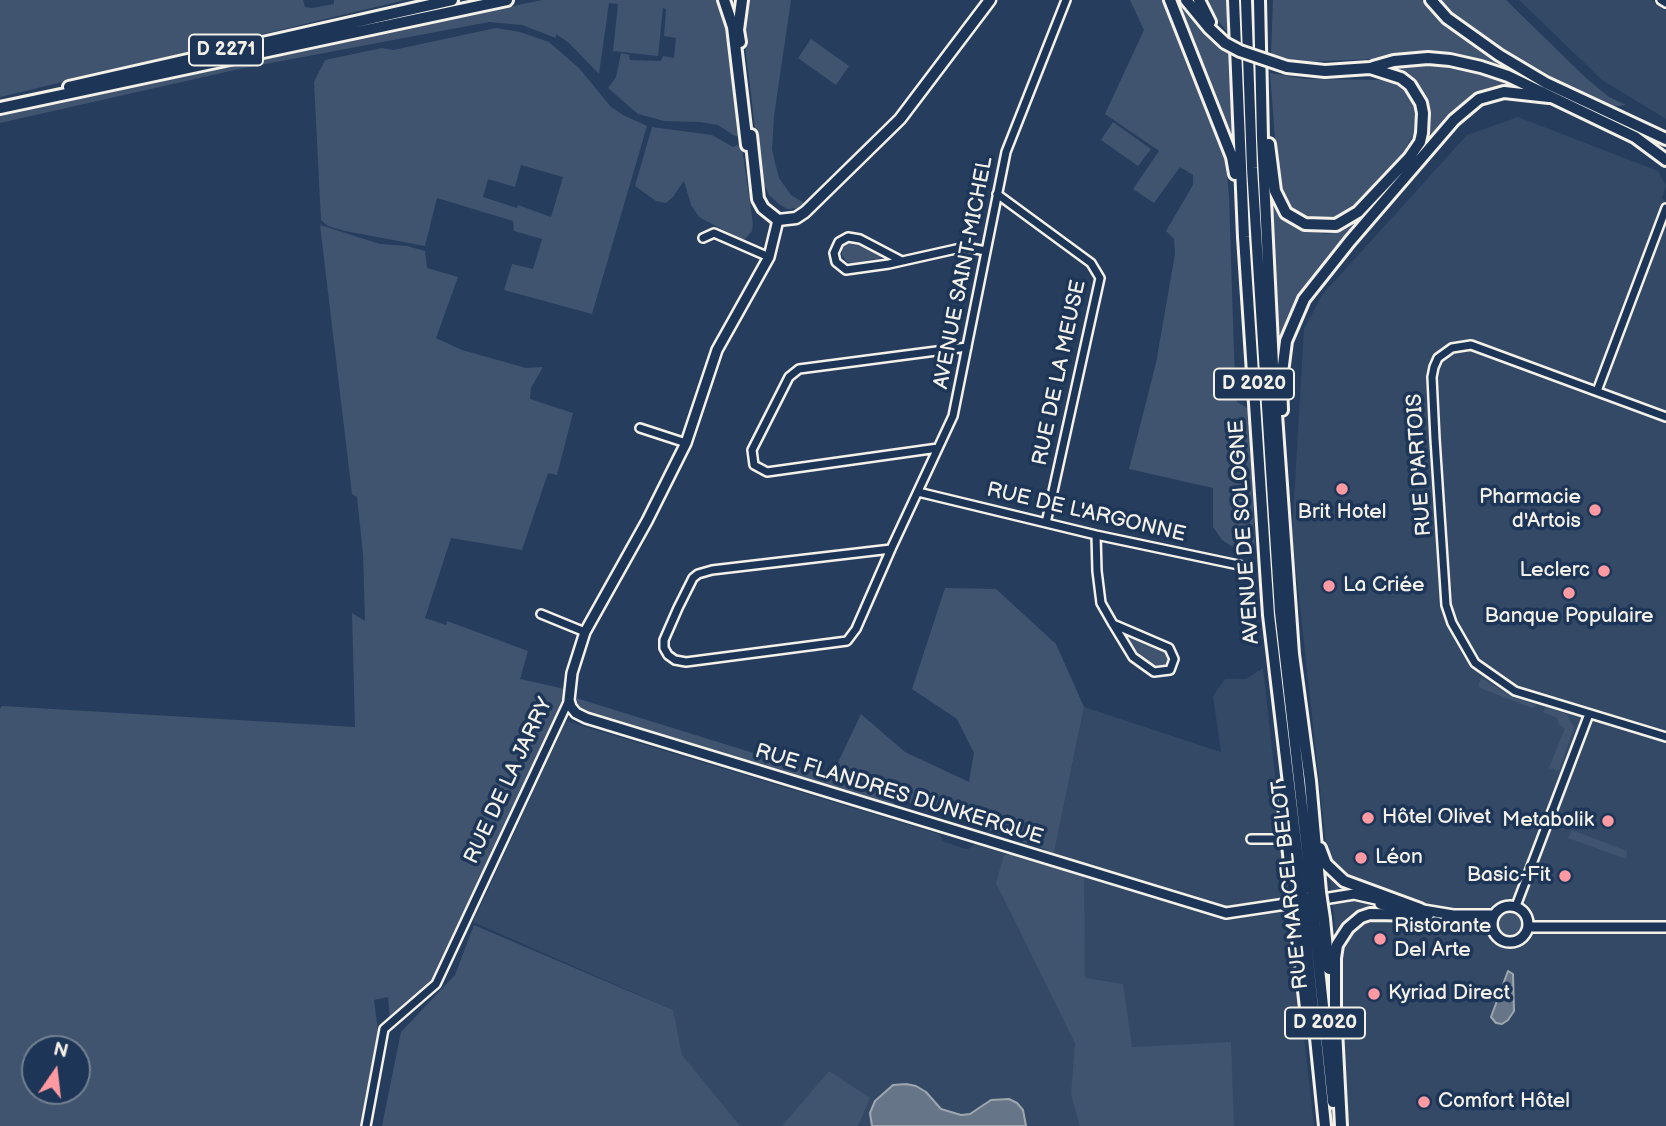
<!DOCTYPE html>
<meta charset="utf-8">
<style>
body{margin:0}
#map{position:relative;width:1666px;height:1126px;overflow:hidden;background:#263d5d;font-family:"Balsamiq Sans",sans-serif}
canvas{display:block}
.north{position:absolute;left:21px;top:1035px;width:70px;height:70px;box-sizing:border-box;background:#1d3557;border:2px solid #738091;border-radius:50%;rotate:14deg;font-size:19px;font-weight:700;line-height:28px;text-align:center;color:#f4f1e8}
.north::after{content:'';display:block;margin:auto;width:24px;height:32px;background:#ff9aa2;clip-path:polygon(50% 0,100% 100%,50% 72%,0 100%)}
</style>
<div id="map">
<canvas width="1666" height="1126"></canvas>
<div class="north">N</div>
</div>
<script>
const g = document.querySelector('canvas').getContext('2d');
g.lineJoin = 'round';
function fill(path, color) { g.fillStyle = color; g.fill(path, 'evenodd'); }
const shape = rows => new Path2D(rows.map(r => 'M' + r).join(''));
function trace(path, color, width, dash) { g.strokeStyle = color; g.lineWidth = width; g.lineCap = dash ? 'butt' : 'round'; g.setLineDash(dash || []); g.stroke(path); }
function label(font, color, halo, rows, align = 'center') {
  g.font = font + ' "Balsamiq Sans",sans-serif'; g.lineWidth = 7; g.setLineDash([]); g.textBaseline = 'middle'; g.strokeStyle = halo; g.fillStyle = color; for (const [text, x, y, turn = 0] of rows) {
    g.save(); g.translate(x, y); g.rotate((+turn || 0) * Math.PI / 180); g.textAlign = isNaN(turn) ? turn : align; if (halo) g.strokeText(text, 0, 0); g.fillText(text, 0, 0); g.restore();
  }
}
fill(shape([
 [1519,0,1652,0,1666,10,1666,119,1602,80],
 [1518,117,1658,171,1666,185,1662,198,1666,202,1666,1126,1348,1126,1341,980,1292,534,1304,329,1322,295,1467,135],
 [1263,668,1314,1126,686,1126,673,1010,473,922,566,721,939,834,943,841,962,848,968,849,975,844,1084,879,1088,863,1054,853,1084,707,1221,752,1213,696,1225,679,1246,679]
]), '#334966');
fill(shape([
 [0,0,303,0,305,7,312,8,334,4,334,0,405,0,0,97],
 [542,0,718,0,727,22,743,130,739,137,733,135,718,125,700,122,664,121,638,114,608,88,616,77,621,53,629,55,630,60,661,61,663,56,674,58,676,38,664,36,666,9,663,8,658,56,613,51,618,4,609,3,599,74,569,43,556,34,556,38,522,25,489,22,239,69,0,123,0,115],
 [746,0,791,0,774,116,772,150,779,178,791,195,804,203,798,208,787,209,779,204,769,195,761,178,742,20],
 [1130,0,1166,0,1225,152,1229,197,1235,383,1237,402,1249,409,1255,550,1239,551,1222,540,1213,527,1213,488,1129,469,1156,363,1175,254,1174,239,1166,231,1193,185,1193,175,1180,167,1154,203,1133,189,1159,151,1105,114,1144,30],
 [1174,0,1183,0,1217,45,1230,54,1235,148,1232,149],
 [1203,0,1228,0,1229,34,1205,5],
 [1273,0,1422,0,1471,44,1521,75,1480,61,1445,53,1421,53,1373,59,1303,62,1282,59,1271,54],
 [1441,0,1506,0,1587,79,1609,97,1626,105,1612,107,1589,98,1513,58,1459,19],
 [496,28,520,32,549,42,579,68,611,107,623,115,647,126,592,314,504,290,512,264,533,269,542,239,514,231,513,221,437,198,425,246,345,231,328,226,321,220,314,82,325,60,382,48,393,50],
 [521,165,563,177,551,217,518,205,517,208,483,197,488,179,515,187],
 [811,39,849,66,836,85,798,58],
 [1423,64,1475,73,1495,78,1524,91,1499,89,1416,157,1426,135,1429,122,1427,105,1415,83,1395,67],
 [1270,73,1306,79,1387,80,1398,83,1411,98,1417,113,1416,130,1403,153,1357,207,1338,219,1303,219,1290,211,1279,190],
 [1113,122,1151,149,1138,166,1101,140],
 [652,127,712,135,733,147,737,145,742,148,753,224,752,231,745,239,740,239,699,217,691,205,684,181,673,197,666,203,656,201,635,186],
 [1268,188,1274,204,1284,218,1296,228,1326,234,1340,232,1356,224,1301,292,1281,345,1276,341],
 [320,225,380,244,407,246,425,251,427,268,458,277,436,338,462,350,526,368,543,367,531,388,530,399,573,413,557,475,548,473,522,550,451,538,425,618,446,625,447,621,528,651,520,679,565,689,565,701,434,982,390,1021,388,997,374,1000,378,1031,360,1126,0,1126,0,709,2,706,355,727,352,613,365,621,363,554,357,497,352,494],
 [35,1049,77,1049,77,1091,35,1091],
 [854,239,882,253,881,258,852,263,847,262,842,255,842,245],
 [945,588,996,589,1056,644,1084,707,1054,853,1089,863,1084,879,1085,978,1123,984,1132,1047,1231,1042,1234,1126,1080,1126,1071,1095,1075,1043,996,883,1004,855,1047,850,890,796,897,809,615,722,589,713,578,706,576,698,831,777,861,714,905,752,969,782,974,753,957,719,912,689],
 [1129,633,1164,650,1169,656,1168,665,1153,666,1143,659,1123,634],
 [1481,678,1512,697,1537,705,1532,708,1480,688,1478,685],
 [1546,707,1566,714,1574,727,1559,771,1549,768,1565,728,1559,725,1557,718,1543,712],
 [1572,830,1627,851,1626,859,1568,838],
 '1498 923a12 12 0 1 1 24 0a12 12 0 1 1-24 0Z',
 [474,925,673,1010,682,1055,740,1126,382,1126,401,1032,455,975],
 [829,1071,870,1098,858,1126,782,1126]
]), '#40546f');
const water = shape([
 [1508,971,1513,974,1514,1011,1508,1020,1502,1024,1496,1023,1491,1017,1508,971],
 [906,1084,916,1086,926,1092,941,1109,961,1115,970,1114,991,1100,1009,1099,1017,1103,1023,1110,1026,1126,872,1126,870,1113,875,1101,893,1085,906,1084]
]);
fill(water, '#677588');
trace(water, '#9fa7ae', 2);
const minor = shape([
 [1661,0,1666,3],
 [997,194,1091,263,1100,278,1046,523],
 [703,238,714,233,769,257],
 [900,260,860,239,848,237,839,242,834,253,836,262,846,270,889,264,965,247,986,251],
 [1597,391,1666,208],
 [1666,417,1471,345,1452,348,1438,358,1434,367,1432,377,1435,439,1446,605,1452,623,1475,663,1515,691,1666,737],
 [640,428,686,443],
 [938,448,767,472,754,465,752,450,789,377,799,369,967,347],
 [918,492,1096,535,1248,567],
 [1096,535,1097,571,1101,603,1113,624,1133,657,1154,672,1170,670,1174,659,1169,648,1113,624],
 [891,549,953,416,1006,152,1066,0],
 [891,549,856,629,847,641,686,662,675,660,668,655,664,648,664,640,678,608,693,578,698,574,712,570,891,549],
 [541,614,585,632],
 [1251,839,1287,839],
 [1516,906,1589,714],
 [366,1126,384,1029,436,984,569,700]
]);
const tertiary = shape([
 [778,220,769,257,717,350,686,443,647,521,585,632,572,673,569,700,571,707,576,713,586,718,1226,913,1299,902],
 [1317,900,1354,894,1385,901],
 [1380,904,1414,912],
 '1492 924a18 18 0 1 1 36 0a18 18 0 1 1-36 0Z',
 [1423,910,1453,915,1494,915],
 [1476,921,1492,925],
 [1529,927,1666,927]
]);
const secondary = shape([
 [778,220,796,218,805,212,900,119,990,0]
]);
const primary = shape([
 [1170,0,1232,157,1235,174],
 [1186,0,1209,28,1225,43],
 [1199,0,1210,22],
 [1234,0,1244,237,1269,615,1302,893],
 [1246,0,1252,168,1280,612,1312,894],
 [1259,0,1262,138,1274,386,1293,654,1310,781,1320,892],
 [1431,0,1447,18,1499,55,1546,83,1666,139],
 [740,42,738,30,742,0],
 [1373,67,1394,61,1428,58,1450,60,1481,67,1508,76,1635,137,1666,160],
 [751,135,758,199,763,208,778,220],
 [1269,144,1275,191,1286,213,1305,224,1336,225,1358,212,1409,158,1420,142,1422,133,1423,113,1421,103,1410,85,1401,78,1370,68,1325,71,1287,67],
 [1282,410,1281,381,1286,341,1304,299,1350,241,1454,120,1479,99,1504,92,1549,97],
 [1282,786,1293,893],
 [1320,848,1326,864,1344,881,1420,909],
 [1324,919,1329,969],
 [1304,920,1325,1126],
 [1314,920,1333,1102],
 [1296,921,1306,1008],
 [1341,1126,1335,1010,1335,958,1337,945,1348,928,1361,917,1370,914,1428,915]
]);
const trunk = shape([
 [724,0,733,27,747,145],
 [69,87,452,0],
 [0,108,507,0]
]);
trace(minor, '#f4f1e8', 12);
trace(tertiary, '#f4f1e8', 14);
trace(secondary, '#f4f1e8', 15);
trace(primary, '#f4f1e8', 16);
trace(trunk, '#f4f1e8', 16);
trace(minor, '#1d3557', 7);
trace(tertiary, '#1d3557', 9);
trace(secondary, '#1d3557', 10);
trace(primary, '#1d3557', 10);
trace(trunk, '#1d3557', 10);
const primaryBridge = shape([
 [1225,43,1240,51,1287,67],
 [1320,892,1324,919],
 [1293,893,1296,921],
 [1302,893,1304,920],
 [1312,894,1314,920]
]);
trace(primaryBridge, '#f4f1e8', 16, []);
trace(primaryBridge, '#1d3557', 10);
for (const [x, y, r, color] of [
 [1342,489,7,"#ff9aa2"],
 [1595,510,7,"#ff9aa2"],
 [1604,571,7,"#ff9aa2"],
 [1329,586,7,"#ff9aa2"],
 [1569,593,7,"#ff9aa2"],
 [1368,818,7,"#ff9aa2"],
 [1608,821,7,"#ff9aa2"],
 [1361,858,7,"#ff9aa2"],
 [1565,876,7,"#ff9aa2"],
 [1380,939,7,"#ff9aa2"],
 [1374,994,7,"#ff9aa2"],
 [1424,1102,7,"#ff9aa2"]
]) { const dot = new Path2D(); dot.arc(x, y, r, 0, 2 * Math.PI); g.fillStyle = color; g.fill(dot); trace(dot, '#1d3557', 2.5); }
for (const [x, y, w] of [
 [226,50,74],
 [1254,384,80],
 [1325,1023,80]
]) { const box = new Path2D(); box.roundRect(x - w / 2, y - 15.5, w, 31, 5); g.fillStyle = '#1d3557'; g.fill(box); trace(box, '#f4f1e8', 2); }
label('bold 19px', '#f4f1e8', null, [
 ["D 2271",226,50],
 ["D 2020",1254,384],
 ["D 2020",1325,1023]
]);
label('21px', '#f4f1e8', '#1d3557', [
 ["AVENUE SAINT-MICHEL",964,273,-79],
 ["RUE DE LA MEUSE",1060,373,-78],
 ["RUE D'ARTOIS",1420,465,-94],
 ["RUE DE L'ARGONNE",1086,513,13],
 ["AVENUE DE SOLOGNE",1245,532,-94],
 ["RUE DE LA JARRY",509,781,-65],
 ["RUE FLANDRES DUNKERQUE",899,795,17],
 ["RUE MARCEL BELOT",1291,885,-96]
]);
label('21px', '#f4f1e8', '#1d3557', [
 ["Pharmacie",1581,498,"right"],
 ["d'Artois",1581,522,"right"],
 ["Brit Hotel",1342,513,"center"],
 ["Leclerc",1590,571,"right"],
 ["La Criée",1343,586],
 ["Banque Populaire",1569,617,"center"],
 ["Hôtel Olivet",1382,818],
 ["Metabolik",1594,821,"right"],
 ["Léon",1375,858],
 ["Basic-Fit",1551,876,"right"],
 ["Ristorante",1394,927],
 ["Del Arte",1394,951],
 ["Kyriad Direct",1388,994],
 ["Comfort Hôtel",1438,1102]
], 'left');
</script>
